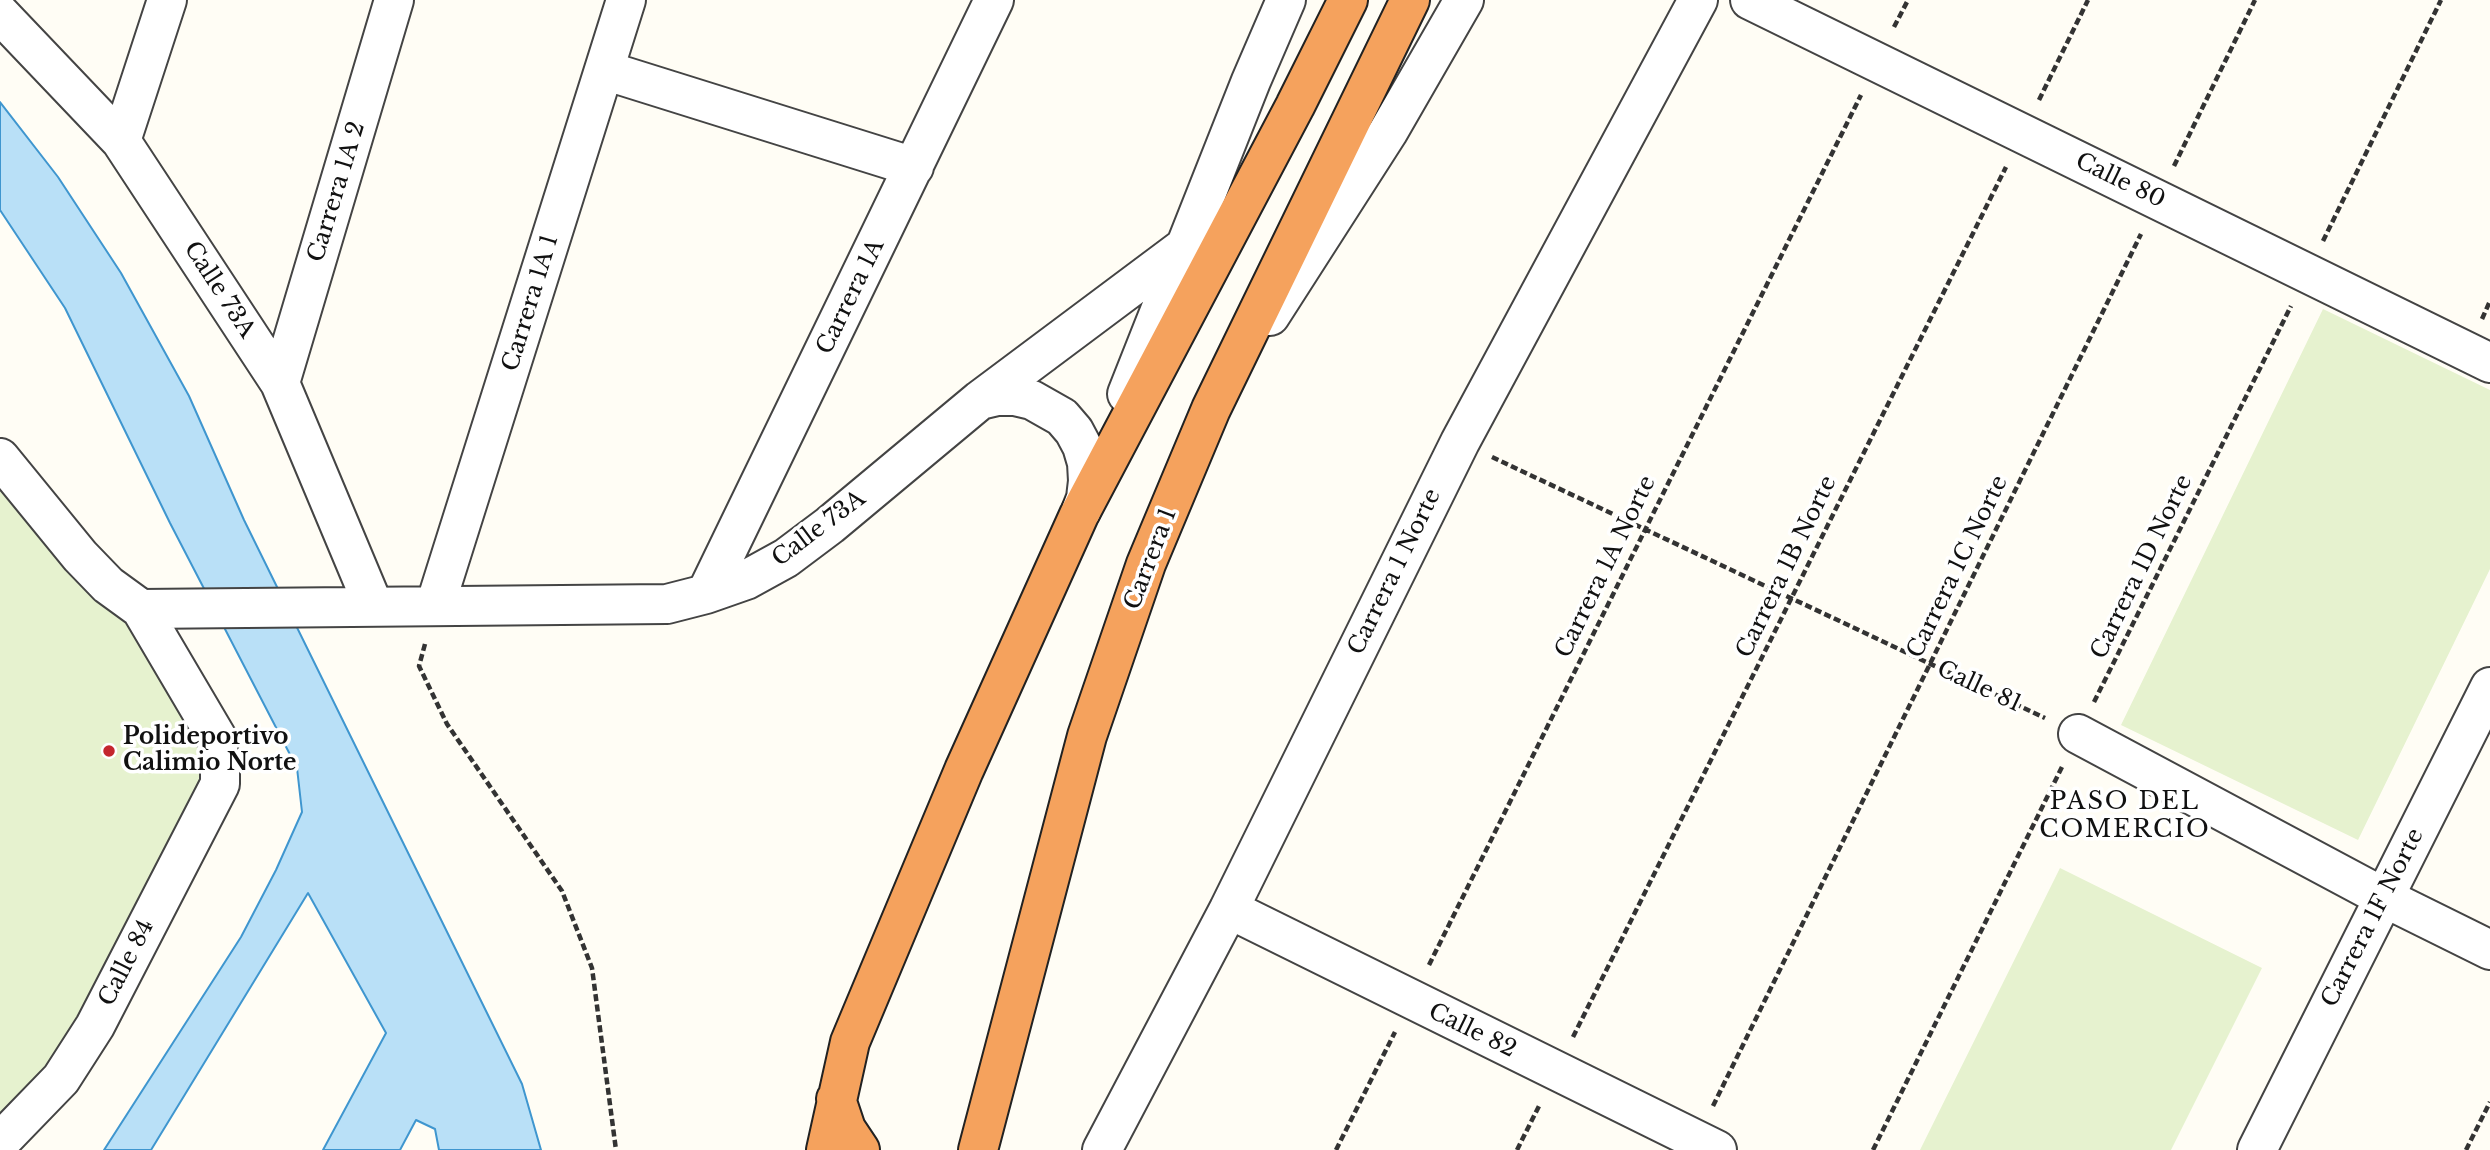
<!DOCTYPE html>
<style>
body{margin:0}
canvas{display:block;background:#fffdf5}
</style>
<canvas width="2490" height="1150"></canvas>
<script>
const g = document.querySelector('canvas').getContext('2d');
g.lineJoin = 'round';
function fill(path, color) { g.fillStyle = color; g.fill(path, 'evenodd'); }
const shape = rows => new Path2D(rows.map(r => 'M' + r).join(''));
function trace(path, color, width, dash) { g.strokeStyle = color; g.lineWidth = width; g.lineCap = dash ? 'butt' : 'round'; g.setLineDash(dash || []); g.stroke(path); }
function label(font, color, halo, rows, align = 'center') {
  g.font = font + ' "Libre Baskerville",serif'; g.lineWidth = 7; g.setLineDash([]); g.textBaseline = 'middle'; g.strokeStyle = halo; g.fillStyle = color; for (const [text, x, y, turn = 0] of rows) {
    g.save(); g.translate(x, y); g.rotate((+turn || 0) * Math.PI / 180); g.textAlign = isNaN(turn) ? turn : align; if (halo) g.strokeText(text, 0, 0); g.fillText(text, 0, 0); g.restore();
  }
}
fill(shape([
 [2323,309,2490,390,2490,569,2358,840,2121,725],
 [0,458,108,585,220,765,95,1026,0,1142],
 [2060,868,2262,968,2171,1150,1920,1150]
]), '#e6f2cf');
const water = shape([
 [0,102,58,177,121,273,189,396,244,520,522,1084,541,1150,439,1150,435,1129,416,1120,400,1150,323,1150,386,1033,308,893,151,1150,104,1150,241,937,276,870,302,812,297,768,170,523,65,308,0,210,0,102]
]);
fill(water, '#b9e0f7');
trace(water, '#3f96cf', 2);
const minor = shape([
 [1750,0,2490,363],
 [0,14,121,141,280,383,374,607],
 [604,70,914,167],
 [121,141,167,0],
 [1270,316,1388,132,1464,0],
 [280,383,394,0],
 [1127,394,1251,81,1286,0],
 [980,400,997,396,1015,396,1032,400,1062,417,1074,431,1082,446,1087,463,1088,481,1086,498,1081,511],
 [0,458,80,556,108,585,141,609,217,738,220,765,220,784,95,1026,61,1079,0,1142],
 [706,594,994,0],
 [435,606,626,0],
 [141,609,667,604,706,594,746,580,786,558,830,525,980,400,1186,246],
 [2078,734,2383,897,2490,950],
 [1229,909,1717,1150],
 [1102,1150,1229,909,1460,442,1698,0],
 [2257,1150,2490,687]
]);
const highway = shape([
 [836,1099,846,1129,860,1150],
 [826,1150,850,1042,964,770,1079,515,1295,106,1348,0],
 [978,1150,1087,736,1146,564,1211,409,1410,0]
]);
trace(minor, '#444', 42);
trace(highway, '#222', 42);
trace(shape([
 [1894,27,1908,0],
 [2039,100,2088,0],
 [2174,166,2255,0],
 [2323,241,2441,0],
 [2482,319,2490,301],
 [1492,457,2045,718],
 [425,644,419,666,447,724,562,891,592,968,616,1150],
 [2094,702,2291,306],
 [1429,965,1861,95],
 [1573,1037,2006,167],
 [1713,1106,2141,234],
 [1336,1150,1395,1032],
 [1517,1150,1540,1104],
 [1873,1150,2062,767],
 [2466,1150,2490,1102]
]), '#333', 4.5, [7, 3.5]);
trace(minor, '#fff', 38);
trace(highway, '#f5a25d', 38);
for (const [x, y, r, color] of [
 [109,751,7,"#c4262e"]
]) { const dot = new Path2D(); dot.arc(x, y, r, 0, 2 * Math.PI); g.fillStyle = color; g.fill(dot); trace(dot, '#fff', 2.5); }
label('23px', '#111', '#fff', [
 ["Calle 80",2120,181,26],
 ["Carrera 1A 2",337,192,-73],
 ["Calle 73A",219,290,57],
 ["Carrera 1A",851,297,-64],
 ["Carrera 1A 1",531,303,-73],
 ["Calle 73A",819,529,-37],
 ["Carrera 1",1151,559,-69],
 ["Carrera 1A Norte",1606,567,-64],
 ["Carrera 1B Norte",1787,567,-64],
 ["Carrera 1C Norte",1958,567,-64],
 ["Carrera 1D Norte",2142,567,-64],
 ["Carrera 1 Norte",1395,572,-64],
 ["Calle 81",1979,687,25],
 ["Carrera 1F Norte",2373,918,-63],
 ["Calle 84",127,963,-63],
 ["Calle 82",1472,1031,26]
]);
label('bold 23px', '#111', '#fff', [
 ["Polideportivo",123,738],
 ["Calimio Norte",123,764]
], 'left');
g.letterSpacing = '2px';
label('24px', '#111', '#fff', [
 ["PASO DEL",2125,802],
 ["COMERCIO",2125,830]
]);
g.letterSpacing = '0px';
</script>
